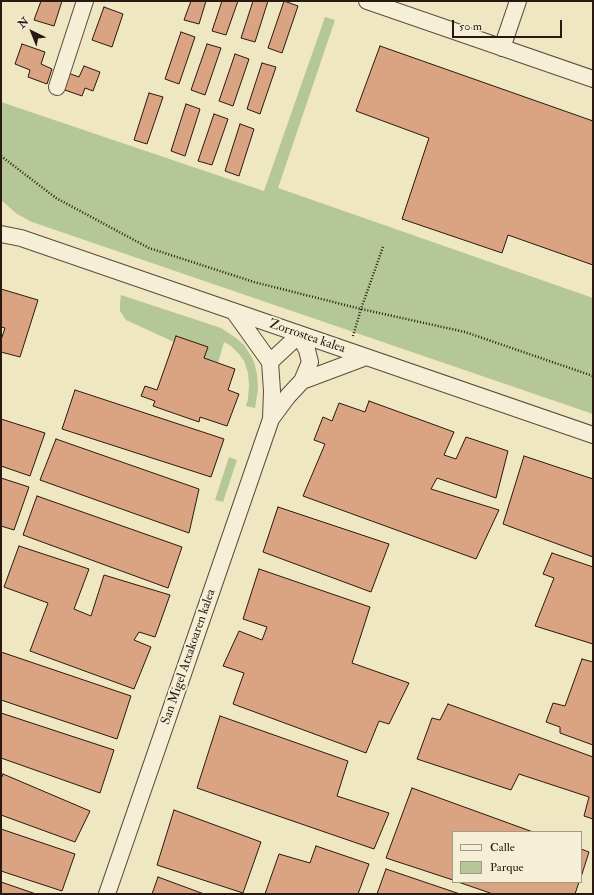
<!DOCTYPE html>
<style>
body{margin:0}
#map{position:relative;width:594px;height:895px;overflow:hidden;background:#efe6c2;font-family:"IM FELL Double Pica",serif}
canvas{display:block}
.frame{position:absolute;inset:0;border:2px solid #2a1910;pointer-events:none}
.legend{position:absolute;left:452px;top:831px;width:130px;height:52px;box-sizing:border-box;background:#f5efd7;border:1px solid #a49987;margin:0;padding:5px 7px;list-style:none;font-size:12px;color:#2a1910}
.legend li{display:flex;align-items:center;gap:8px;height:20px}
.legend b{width:20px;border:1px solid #a49987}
.north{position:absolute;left:12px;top:12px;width:40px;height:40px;-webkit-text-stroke:3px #f5efd7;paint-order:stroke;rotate:317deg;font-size:11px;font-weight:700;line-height:16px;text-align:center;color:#2a1910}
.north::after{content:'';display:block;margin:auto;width:14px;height:18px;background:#2a1910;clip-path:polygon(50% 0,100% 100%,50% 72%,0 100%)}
.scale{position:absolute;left:452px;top:20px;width:110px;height:18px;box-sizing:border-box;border:2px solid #2a1910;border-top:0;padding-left:5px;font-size:12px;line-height:14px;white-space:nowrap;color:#2a1910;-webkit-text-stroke:3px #f5efd7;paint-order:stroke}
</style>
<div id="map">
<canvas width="594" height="895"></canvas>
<div class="frame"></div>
<ul class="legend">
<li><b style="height:5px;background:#f5efd7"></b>Calle</li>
<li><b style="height:11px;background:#b5c697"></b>Parque</li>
</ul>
<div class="north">N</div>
<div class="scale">50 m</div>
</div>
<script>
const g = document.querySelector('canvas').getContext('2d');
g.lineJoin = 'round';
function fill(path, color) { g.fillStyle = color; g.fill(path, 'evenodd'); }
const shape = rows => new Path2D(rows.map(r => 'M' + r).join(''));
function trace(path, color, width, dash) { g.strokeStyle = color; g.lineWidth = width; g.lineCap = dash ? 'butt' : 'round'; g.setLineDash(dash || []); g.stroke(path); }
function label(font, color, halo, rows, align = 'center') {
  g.font = font + ' "IM FELL Double Pica",serif'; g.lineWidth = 4; g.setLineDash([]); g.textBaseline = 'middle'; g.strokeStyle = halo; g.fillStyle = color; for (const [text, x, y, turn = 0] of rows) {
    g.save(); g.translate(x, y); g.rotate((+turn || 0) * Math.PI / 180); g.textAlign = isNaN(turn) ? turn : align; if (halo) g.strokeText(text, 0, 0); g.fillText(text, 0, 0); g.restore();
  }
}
fill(shape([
 [325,17,335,20,278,188,593,298,593,414,32,222,17,214,1,200,1,102,264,191],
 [121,295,221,328,236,338,244,345,251,356,254,362,257,374,258,389,255,408,246,406,248,399,249,385,248,373,244,361,239,354,231,346,224,342,218,363,204,358,208,347,176,336,174,342,126,320,120,311,120,303],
 [229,457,237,460,223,502,215,500]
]), '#b5c697');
const building = shape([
 [41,1,62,1,54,26,34,20,41,1],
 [191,1,206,1,199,24,184,20,191,1],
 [222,1,238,1,226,35,212,31,222,1],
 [253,1,268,1,255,42,241,38,253,1],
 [284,1,298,6,282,53,268,48,284,1],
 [104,7,123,14,112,47,92,40,104,7],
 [181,32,195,37,179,84,165,79,181,32],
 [22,44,45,52,41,64,52,69,47,84,28,77,30,70,15,64,22,44],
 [207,44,221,48,205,95,191,90,207,44],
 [380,46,593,121,593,265,508,235,502,253,402,219,429,138,356,111,380,46],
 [235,54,249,59,233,106,219,101,235,54],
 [262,63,276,67,260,114,247,109,262,63],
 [84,66,100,72,93,91,85,88,82,96,62,89,68,73,79,77,84,66],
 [149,93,163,97,147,144,134,140,149,93],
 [186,104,200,109,185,156,171,151,186,104],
 [214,114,228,119,212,165,198,161,214,114],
 [240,124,254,129,239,176,225,171,240,124],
 [1,289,38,300,20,357,1,352,1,340,5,328,1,327,1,289],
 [176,336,208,347,204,358,235,369,228,390,239,394,227,426,200,417,199,422,153,406,155,401,141,396,145,386,157,390,176,336],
 [75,390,224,439,211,477,62,429,75,390],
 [369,401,454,432,444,455,456,459,466,437,508,451,496,498,437,478,431,489,499,510,476,559,303,496,325,444,314,440,323,417,332,421,339,403,365,412,369,401],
 [1,419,45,433,30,476,1,466,1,419],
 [56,439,199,489,189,533,40,480,56,439],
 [524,456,593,479,593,557,503,524,524,456],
 [1,478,29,487,14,530,1,526,1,478],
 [37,496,182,547,168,588,23,535,37,496],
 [278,507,389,544,371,592,263,552,278,507],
 [19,546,89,569,74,609,91,616,104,575,170,595,155,637,139,632,134,640,151,647,134,689,30,651,48,603,4,587,19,546],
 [552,553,593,567,593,644,535,626,554,578,543,574,552,553],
 [259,569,370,607,352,663,409,683,389,724,379,721,366,753,233,704,244,673,223,666,239,631,262,640,267,627,243,619,259,569],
 [1,652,131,696,117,739,1,700,1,652],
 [582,659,593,662,593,745,560,733,560,727,546,722,553,703,565,706,582,659],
 [448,704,593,757,593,819,584,816,589,797,519,774,511,790,417,759,432,718,440,720,448,704],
 [1,713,114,750,100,793,1,758,1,713],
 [220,716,348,761,337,796,389,813,374,849,197,788,220,716],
 [3,774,90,811,75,842,1,815,1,779,3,774],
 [412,788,533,832,453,832,453,880,386,858,412,788],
 [174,810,261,842,243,893,157,865,174,810],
 [1,829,75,854,62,891,1,871,1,829],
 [316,846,369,864,358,894,265,894,279,854,310,863,316,846],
 [581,849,589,852,581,877,581,849],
 [386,869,460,894,377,894,386,869],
 [158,877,204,894,152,894,158,877],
 [1,882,36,894,1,894,1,882],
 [458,882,579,882,575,894,493,894,458,882]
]);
fill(building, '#daa381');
trace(building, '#2a1910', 1);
const minor = shape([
 [367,1,593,79],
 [502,48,518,1],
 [57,87,85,1],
 [1,234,21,238,593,435],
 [235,313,270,362],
 [302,381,366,357],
 [271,419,272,391,270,362,299,335],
 [107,894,271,419,288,396,302,381,310,362,307,350,299,335]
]);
trace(minor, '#5b4c3c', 18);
trace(shape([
 [1,156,56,198,149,248,254,282,361,309,465,332,593,376],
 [353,336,361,309,383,247]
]), '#2a1910', 2.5, [1, 2]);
trace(minor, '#f5efd7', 16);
label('13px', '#2a1910', '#f5efd7', [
 ["Zorrostea kalea",307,337,19],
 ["San Migel Atxakoaren kalea",189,657,-71]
]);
</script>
